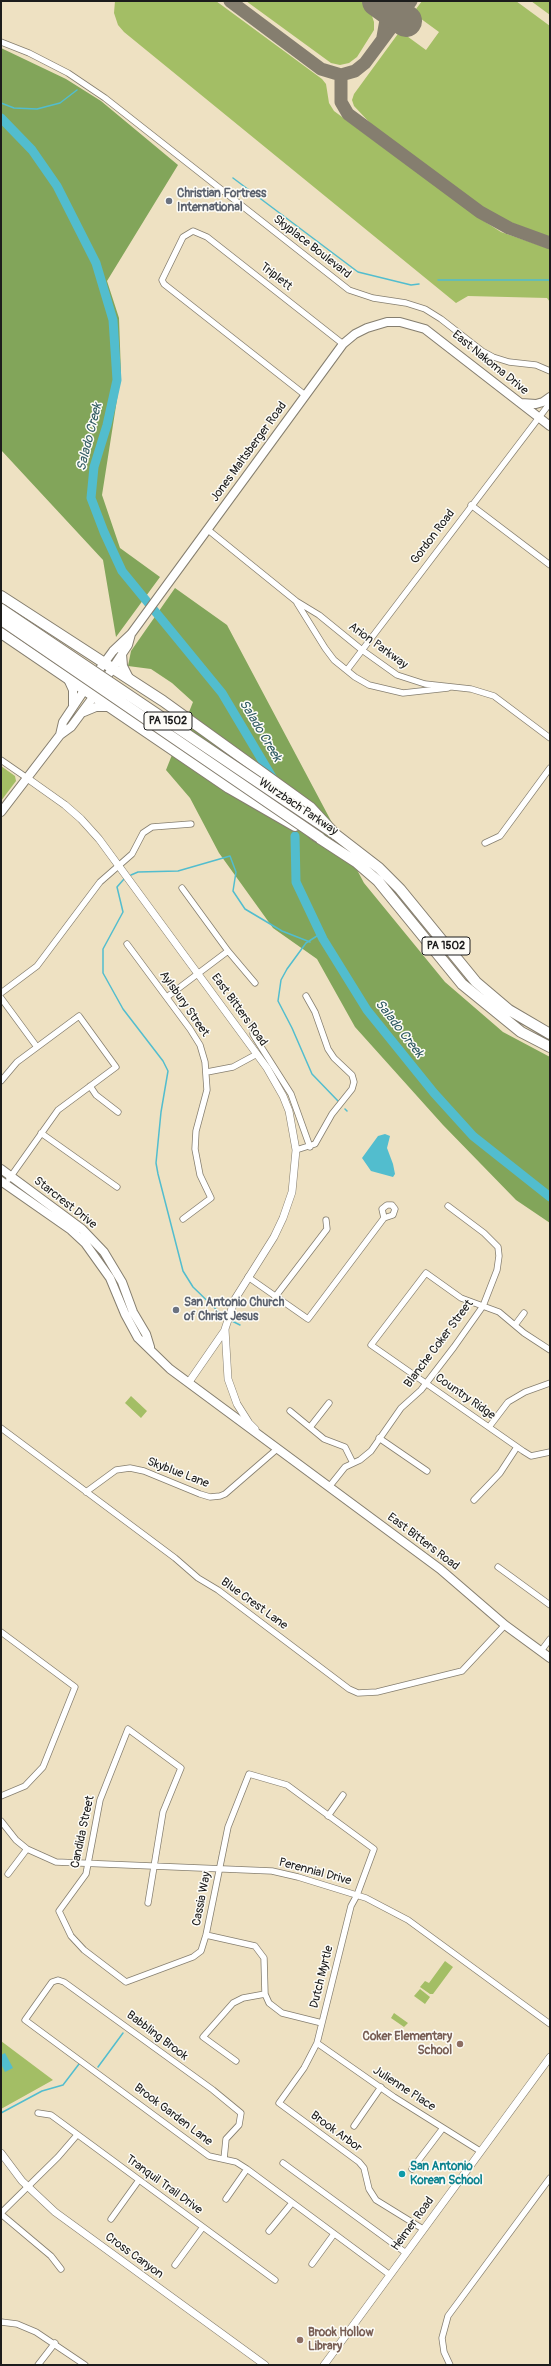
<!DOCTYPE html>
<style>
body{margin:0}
#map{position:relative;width:551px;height:2366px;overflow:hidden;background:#eee1c2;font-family:Pangolin,sans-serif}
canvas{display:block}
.frame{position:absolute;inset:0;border:2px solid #1c1c1c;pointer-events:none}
</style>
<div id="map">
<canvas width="551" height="2366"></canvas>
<div class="frame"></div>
</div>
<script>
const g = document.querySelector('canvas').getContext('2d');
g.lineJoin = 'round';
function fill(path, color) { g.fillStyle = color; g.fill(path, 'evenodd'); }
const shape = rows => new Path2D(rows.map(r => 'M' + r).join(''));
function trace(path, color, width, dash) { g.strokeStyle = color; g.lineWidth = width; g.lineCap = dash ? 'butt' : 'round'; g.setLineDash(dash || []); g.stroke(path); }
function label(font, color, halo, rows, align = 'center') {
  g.font = font + ' Pangolin,sans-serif'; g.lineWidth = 3; g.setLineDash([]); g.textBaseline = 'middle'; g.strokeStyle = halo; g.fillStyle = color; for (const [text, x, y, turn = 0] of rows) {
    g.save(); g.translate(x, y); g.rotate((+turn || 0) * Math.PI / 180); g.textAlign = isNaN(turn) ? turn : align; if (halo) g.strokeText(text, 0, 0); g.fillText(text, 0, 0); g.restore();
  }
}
fill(shape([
 [115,1,216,1,322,79,326,84,329,103,334,111,476,216,501,232,550,249,550,302,547,298,468,296,456,303,124,32,118,25,114,13],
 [246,1,361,1,371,13,374,22,374,30,357,57,349,63,340,65,331,63],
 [422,1,516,1,550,26,550,237,504,220,486,210,372,125,354,106,352,100,354,94,400,31,426,50,439,32,413,13],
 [531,1,550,1,550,15],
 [1,766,15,776,16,781,1,801],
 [131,1396,147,1411,141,1418,125,1403],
 [445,1961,453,1967,433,1994,430,1994,420,1987,425,1981,429,1983],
 [420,1989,430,1997,425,2004,414,1996],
 [394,2013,408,2023,404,2027,391,2018],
 [1,2041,53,2080,1,2109]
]), '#a3be65');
fill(shape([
 [1,48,66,79,101,101,178,165,107,281,119,318,121,374,102,495,120,548,160,577,116,637,103,560,1,450],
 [175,588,227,625,364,883,445,982,503,1032,550,1057,550,1223,516,1200,443,1125,355,1027,317,959,273,928,219,853,190,798,166,770,193,702,172,683,151,669,128,666,131,651]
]), '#82a55a');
fill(shape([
 [385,1134,390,1136,387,1148,393,1164,395,1174,393,1177,371,1171,362,1158,378,1136],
 [5,2053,13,2068,5,2072,1,2064,1,2055]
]), '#52bdce');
trace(shape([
 [1,103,14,108,37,109,60,103,77,90],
 [233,178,358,272,411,285,419,284],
 [438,280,550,280],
 [131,875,138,872,178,871,230,856,236,872,233,891,245,909,282,931,310,942],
 [124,879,117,887,123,912,103,949,103,973,123,1009,163,1061,168,1071,161,1112,156,1163,158,1174,183,1271,193,1287,224,1317],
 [320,934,306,943,287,969,281,980,278,1001,292,1028,312,1074,338,1101],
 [345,1109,347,1111],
 [232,1321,240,1325],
 [98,2067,123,2033],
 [1,2113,42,2091,63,2085,79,2064]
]), '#52bdce', 1.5);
trace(shape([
 [1,118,32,150,57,186,96,263,113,320,117,380,107,425,94,467,91,498,104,532,122,571,222,693,275,782],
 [295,836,296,882,323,939,367,1010,434,1093,473,1136,550,1197]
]), '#52bdce', 9);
trace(shape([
 [230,1,321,69,341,75,355,71,365,63,411,1],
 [383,37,386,20,379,2,399,1],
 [341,75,341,102,348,114,480,212,509,228,550,243]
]), '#857e6f', 13);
trace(shape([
 [378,1,406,21]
]), '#857e6f', 32);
const minor = shape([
 [1,42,29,53,68,73,105,98,349,290,373,298,406,303,425,309,441,319,482,351,493,357,509,362,536,365,550,371],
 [305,395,164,284,162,280,183,237,193,231,207,237,343,344],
 [471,505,550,565],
 [207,529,296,601,319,615,362,650,397,675,425,684,471,689,494,696,550,738],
 [297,603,325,648,334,660,355,677,369,685,403,693,448,688],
 [347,670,550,403],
 [1,760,27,778],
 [485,843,500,836,550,768],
 [182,888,228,951,255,983],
 [127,944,190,1029,200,1045,205,1062,207,1090,196,1131,195,1149,200,1175,211,1198,183,1219],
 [1,993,37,966,100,882,132,854,143,833,152,827,191,824],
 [167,997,228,951],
 [1,998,37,1047],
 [253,1025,253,1034,256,1039,291,1094,310,1147],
 [207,1072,233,1067,257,1054],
 [1,1081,17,1062,79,1016,116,1067,58,1110,9,1179],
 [90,1086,96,1095,118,1112],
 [41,1133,117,1187],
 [296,1150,315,1144,332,1114,352,1089,354,1082,352,1075,334,1058,328,1049,315,1012,306,996],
 [248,1277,308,1319,384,1218,393,1215,395,1209,392,1205,387,1205,382,1209,384,1218],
 [275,1297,327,1229,326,1220],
 [515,1325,524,1313],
 [550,1350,524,1333,499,1312,461,1298,426,1273,371,1345,523,1451,531,1456,550,1452],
 [290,1411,324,1439,345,1447,353,1463],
 [311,1426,329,1403],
 [489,1427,508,1402,525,1392,550,1383],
 [1,1428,175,1558,198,1578,218,1590,349,1689,358,1693,377,1692,462,1671,505,1625],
 [379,1438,427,1471],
 [329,1487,345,1467,360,1460,371,1451,401,1408,421,1390,454,1347,483,1306,497,1270,499,1256,498,1247,484,1233,448,1206],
 [86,1492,116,1470,130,1468,144,1471,200,1494,210,1497,220,1496,225,1494,277,1449],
 [474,1500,500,1473,517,1447],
 [498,1567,550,1605],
 [1,1632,75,1687,43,1767,25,1786,1,1796],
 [541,1651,550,1639],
 [328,1816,343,1795],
 [1,1821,16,1840,27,1849,56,1862,272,1871,298,1877,366,1898,408,1920,550,2024],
 [8,1874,27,1849],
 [148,1903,163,1812,181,1768,128,1729,100,1800,86,1874,59,1911,71,1936,84,1950,126,1982,193,1957,201,1951,206,1935,228,1827,249,1774,287,1785,374,1849,357,1895,351,1906,317,2043,304,2068,279,2103,359,2162,364,2168,369,2189,376,2200,423,2229],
 [206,1935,255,1946,264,1958,265,1994,269,2003,282,2013,322,2023],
 [317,2043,394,2097,480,2151],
 [236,2061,203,2037,233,2003,243,1998,265,1994],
 [38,2113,51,2115,275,2280],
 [354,2126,381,2087],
 [224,2159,226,2139,239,2125,241,2113,213,2090,64,1982,58,1980,52,1982,25,2020,209,2156,236,2162,247,2169,390,2275],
 [283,2163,406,2253],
 [412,2169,443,2128],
 [226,2199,247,2169],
 [1,2213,58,2157,77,2135],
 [1,2214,51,2256,61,2269],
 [111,2219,139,2180],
 [269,2231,292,2203],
 [312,2264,334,2234],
 [175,2265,203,2227],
 [1,2322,17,2324,36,2332,85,2365],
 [38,2365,55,2343],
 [450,2365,444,2352,442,2338,448,2316,550,2178]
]);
const tertiary = shape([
 [27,778,65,805,81,819,99,839,267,1068,283,1096,289,1111,296,1150,292,1192,283,1218,274,1237,235,1299,225,1329,228,1379,237,1404,249,1423,255,1429],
 [189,1382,225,1330],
 [1,2153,22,2181,55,2212,265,2365],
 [324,2365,550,2057]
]);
const secondary = shape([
 [521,403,536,404,543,402,550,397],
 [122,654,123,666,130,680],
 [68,679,73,690,73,705],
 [84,712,96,707,109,707],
 [60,735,63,722,85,689,113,651,131,634,343,344,355,334,367,328,387,322,400,322,425,329,550,426],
 [1,812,60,735,71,727,94,696,128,645,131,634],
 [1,1169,82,1229,104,1252,122,1282,133,1312,146,1334,150,1347],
 [1,1181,71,1230,85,1243,110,1278,125,1314,138,1338,170,1369,440,1569,505,1625,550,1658]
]);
const motorway = shape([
 [1,596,163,701,310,807,335,834,379,868,400,889,476,982,509,1010,550,1034],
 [1,633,229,788,295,826],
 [313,834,356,862,378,881,462,984,521,1032,550,1047]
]);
trace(minor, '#857e6f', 7);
trace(tertiary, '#857e6f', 8);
trace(secondary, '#857e6f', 10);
trace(motorway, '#857e6f', 12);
trace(minor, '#fff', 5.5);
trace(tertiary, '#fff', 7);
trace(secondary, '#fff', 8);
trace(motorway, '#fff', 10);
const motorwayBridge = shape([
 [1,609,335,834],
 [1,620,320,838]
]);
trace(motorwayBridge, '#857e6f', 12, []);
trace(motorwayBridge, '#fff', 10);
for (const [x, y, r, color] of [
 [169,201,4,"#6b7280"],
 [176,1310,4,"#6b7280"],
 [460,2044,4,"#8d6e63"],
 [402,2174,4,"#0f9aa8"],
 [300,2340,4,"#8d6e63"]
]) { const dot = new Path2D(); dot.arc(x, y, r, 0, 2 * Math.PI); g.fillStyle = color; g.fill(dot); trace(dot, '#fdfcf7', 1.5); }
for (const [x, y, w] of [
 [168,721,48],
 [446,946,48]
]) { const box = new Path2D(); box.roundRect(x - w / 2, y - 9, w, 18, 3); g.fillStyle = '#fdfcf7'; g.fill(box); trace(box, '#1c1c1c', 1); }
label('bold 11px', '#1c1c1c', null, [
 ["PA 1502",168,721],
 ["PA 1502",446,946]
]);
label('bold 12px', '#5b616d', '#fdfcf7', [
 ["Christian Fortress",177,194],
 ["International",177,208],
 ["San Antonio Church",184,1303],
 ["of Christ Jesus",184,1317]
], 'left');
label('12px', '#1c1c1c', '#fdfcf7', [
 ["Skyplace Boulevard",312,247,38],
 ["Triplett",276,277,38],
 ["East Nakoma Drive",490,363,39],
 ["Jones Maltsberger Road",249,452,-54],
 ["Gordon Road",433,537,-53],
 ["Arion Parkway",378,646,36],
 ["Wurzbach Parkway",298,807,34],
 ["Aylsbury Street",184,1004,55],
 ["East Bitters Road",239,1010,54],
 ["Starcrest Drive",65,1203,38],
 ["Blanche Coker Street",439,1344,-53],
 ["Country Ridge",465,1397,35],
 ["Skyblue Lane",178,1473,21],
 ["East Bitters Road",423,1542,37],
 ["Blue Crest Lane",254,1604,36],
 ["Candida Street",83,1832,-78],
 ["Perennial Drive",315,1872,15],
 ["Cassia Way",202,1899,-79],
 ["Dutch Myrtle",322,1977,-76],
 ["Babbling Brook",157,2036,37],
 ["Julienne Place",404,2089,33],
 ["Brook Garden Lane",173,2115,37],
 ["Brook Arbor",336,2132,36],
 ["Tranquil Trail Drive",164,2185,36],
 ["Heimer Road",413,2224,-54],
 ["Cross Canyon",134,2256,36]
]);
label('bold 12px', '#785e54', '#fdfcf7', [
 ["Coker Elementary",452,2037],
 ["School",452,2051],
 ["Brook Hollow",308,2333,"left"],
 ["Library",308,2347,"left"]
], 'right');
label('bold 12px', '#0d838f', '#fdfcf7', [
 ["San Antonio",410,2167],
 ["Korean School",410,2181]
], 'left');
label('italic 13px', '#325c63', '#fdfcf7', [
 ["Salado Creek",90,437,-76],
 ["Salado Creek",260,731,59],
 ["Salado Creek",399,1029,52]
]);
</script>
